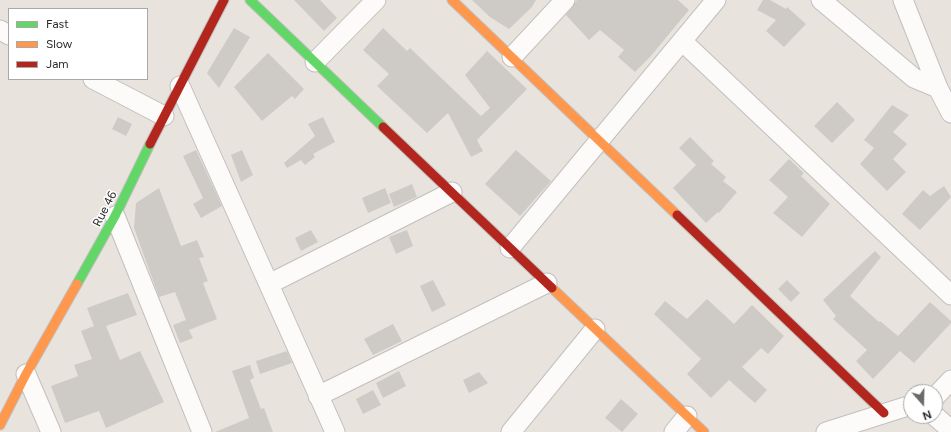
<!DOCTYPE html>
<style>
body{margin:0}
#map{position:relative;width:951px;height:432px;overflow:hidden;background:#e8e3dd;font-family:Figtree,sans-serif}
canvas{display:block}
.legend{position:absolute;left:8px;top:8px;width:140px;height:72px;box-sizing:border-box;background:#fff;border:1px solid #a9a9a9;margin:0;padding:5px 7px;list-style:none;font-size:12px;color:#292929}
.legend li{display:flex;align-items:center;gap:8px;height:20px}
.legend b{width:20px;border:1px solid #a9a9a9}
.north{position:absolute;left:903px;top:384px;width:40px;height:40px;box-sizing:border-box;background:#fff;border:1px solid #a9a9a9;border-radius:50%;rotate:160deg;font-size:11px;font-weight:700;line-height:16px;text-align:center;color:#292929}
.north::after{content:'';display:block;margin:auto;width:14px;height:18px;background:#6c6a68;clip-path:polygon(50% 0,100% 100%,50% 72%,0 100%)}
</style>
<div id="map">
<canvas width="951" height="432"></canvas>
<ul class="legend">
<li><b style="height:5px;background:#63d668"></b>Fast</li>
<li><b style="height:5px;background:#ff974d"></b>Slow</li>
<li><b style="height:5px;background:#b3261e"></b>Jam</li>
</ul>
<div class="north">N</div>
</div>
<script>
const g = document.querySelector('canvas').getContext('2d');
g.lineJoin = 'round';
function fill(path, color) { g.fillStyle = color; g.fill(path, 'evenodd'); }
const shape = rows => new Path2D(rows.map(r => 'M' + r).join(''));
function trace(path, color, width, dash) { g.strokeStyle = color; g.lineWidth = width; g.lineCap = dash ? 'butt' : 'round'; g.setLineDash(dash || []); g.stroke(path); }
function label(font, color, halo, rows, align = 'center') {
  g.font = font + ' Figtree,sans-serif'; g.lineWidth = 3; g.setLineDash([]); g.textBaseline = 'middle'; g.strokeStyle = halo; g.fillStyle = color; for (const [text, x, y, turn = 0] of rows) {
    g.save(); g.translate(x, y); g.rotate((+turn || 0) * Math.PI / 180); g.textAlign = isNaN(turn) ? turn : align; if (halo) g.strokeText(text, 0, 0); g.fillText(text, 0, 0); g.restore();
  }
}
fill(shape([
 [294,0,320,0,337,18,324,31],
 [472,0,536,0,532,7,509,29,490,17],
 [577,0,678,0,689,10,650,57,635,72,618,57,624,50,600,30,589,40,566,15],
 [763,0,770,0,786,9,787,7,806,24,784,47,766,31,776,20,757,10],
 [234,28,250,37,219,88,207,73],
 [383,28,407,51,410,48,481,116,490,108,465,75,487,51,527,89,477,140,483,151,471,157,448,113,427,133,377,86,389,74,363,50],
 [268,53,304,89,295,99,292,96,262,121,234,87],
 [837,102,855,120,832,143,814,126],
 [892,105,909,115,893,132,907,144,893,159,906,172,887,191,860,164,874,148,864,140],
 [118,117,132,124,126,136,112,129],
 [323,117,335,142,313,154,315,157,305,165,301,160,287,168,284,163,315,136,308,124],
 [690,137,714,161,711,164,726,177,723,181,737,192,719,213,718,212,706,223,673,188,696,165,679,148],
 [196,150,222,206,201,218,193,204,203,198,183,156],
 [242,150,253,175,241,182,231,155],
 [516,150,551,181,520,216,485,184],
 [789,159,804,173,801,176,830,204,802,237,773,213,788,197,769,180],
 [412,184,417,197,394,207,389,194],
 [944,186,951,197,920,230,902,214,923,190,930,196],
 [159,188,181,246,197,240,204,257,199,258,208,281,203,283,217,319,189,330,193,338,180,343,173,325,186,320,175,292,159,297,134,228,136,203],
 [385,188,391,203,368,213,362,198],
 [311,230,318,242,301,251,295,238],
 [407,230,413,246,396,254,389,237],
 [875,251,881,257,850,296,879,322,880,321,898,336,930,302,951,321,951,323,914,363,900,351,873,379,856,361,867,350,833,319,836,316,823,300],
 [433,280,446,305,432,312,420,286],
 [787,280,800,293,791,302,778,289],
 [128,293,137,315,106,326,120,360,140,351,164,402,106,428,99,411,65,423,51,386,78,376,74,365,92,359,81,331,94,326,87,308],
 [707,299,734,324,752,305,784,336,768,354,761,348,742,367,767,390,755,403,729,380,711,398,687,374,701,359,654,314,665,301,687,319],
 [393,324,402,341,373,355,364,339],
 [287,351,292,363,260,374,256,361],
 [250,365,254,378,250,380,261,409,264,408,273,432,215,432,249,418,232,371],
 [399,371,406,386,383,398,376,383],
 [479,372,488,383,469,393,463,380],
 [373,390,381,405,363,414,356,399],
 [621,399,638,414,622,432,605,418]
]), '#cecbc7');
const street = shape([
 [821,0,914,78,938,88,951,113],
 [903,0,938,88],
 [0,30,9,35],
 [682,41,951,295],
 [512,57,565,0],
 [315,62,376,0],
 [93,79,164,116],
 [180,86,335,432],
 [115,216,202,432],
 [510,248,716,0],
 [269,284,452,192],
 [26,374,51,432],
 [318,396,547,283],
 [935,397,951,380],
 [935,416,951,430],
 [511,432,595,329],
 [674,432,687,416],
 [826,432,911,405]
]);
const fast = shape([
 [250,0,383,127],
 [77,284,115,216,150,144]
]);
const slow = shape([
 [452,0,677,215],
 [552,288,704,432],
 [0,425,26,374,77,284]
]);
const jam = shape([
 [383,127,552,288],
 [150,144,224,0],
 [677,215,884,413]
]);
trace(street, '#c1bfbf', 21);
trace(fast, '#c1bfbf', 11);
trace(slow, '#c1bfbf', 11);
trace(jam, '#c1bfbf', 11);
trace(street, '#fcfbfa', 19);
trace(fast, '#63d668', 9);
trace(slow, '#ff974d', 9);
trace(jam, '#b3261e', 9);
label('12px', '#292929', '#fff', [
 ["Rue 46",105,209,-63]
]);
</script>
